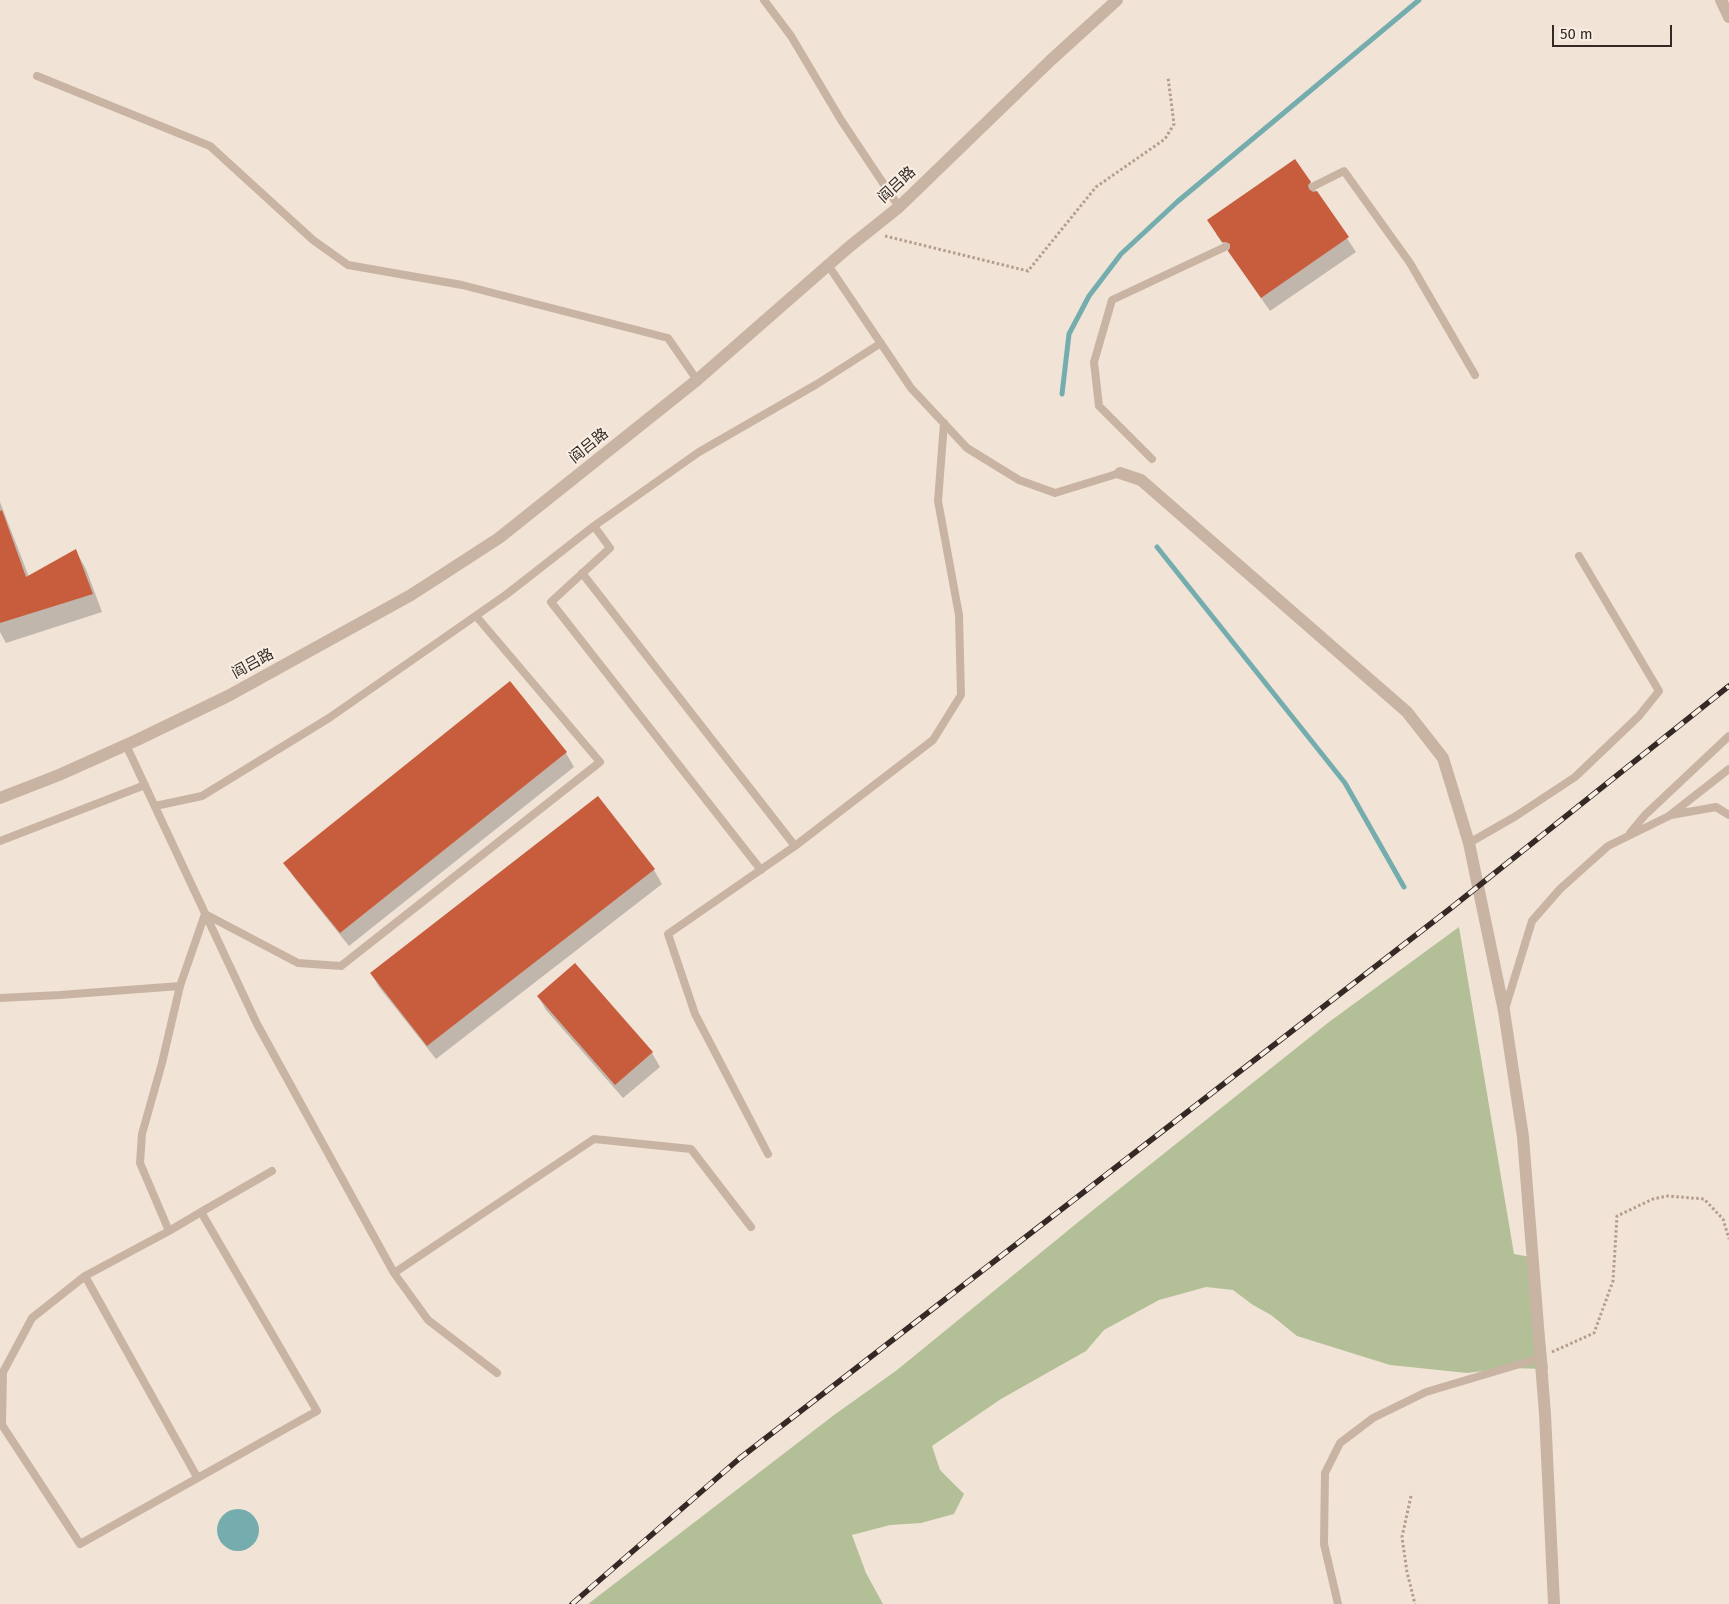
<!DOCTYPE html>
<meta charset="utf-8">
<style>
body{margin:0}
#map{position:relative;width:1729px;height:1604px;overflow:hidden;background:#f1e4d7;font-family:"Fira Sans",sans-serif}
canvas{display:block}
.scale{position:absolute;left:1552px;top:25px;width:120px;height:22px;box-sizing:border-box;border:2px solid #342925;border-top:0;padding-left:6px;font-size:15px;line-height:18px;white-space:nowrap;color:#342925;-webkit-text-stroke:4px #f9eee3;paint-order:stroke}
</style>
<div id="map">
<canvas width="1729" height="1604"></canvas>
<div class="scale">50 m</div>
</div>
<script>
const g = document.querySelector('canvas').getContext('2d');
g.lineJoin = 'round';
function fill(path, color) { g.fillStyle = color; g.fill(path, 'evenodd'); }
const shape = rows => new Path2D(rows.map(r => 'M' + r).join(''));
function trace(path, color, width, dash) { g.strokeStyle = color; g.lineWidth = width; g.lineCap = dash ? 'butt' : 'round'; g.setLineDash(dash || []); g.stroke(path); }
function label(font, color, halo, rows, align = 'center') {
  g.font = font + ' "Fira Sans","Noto Sans SC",sans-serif'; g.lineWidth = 4; g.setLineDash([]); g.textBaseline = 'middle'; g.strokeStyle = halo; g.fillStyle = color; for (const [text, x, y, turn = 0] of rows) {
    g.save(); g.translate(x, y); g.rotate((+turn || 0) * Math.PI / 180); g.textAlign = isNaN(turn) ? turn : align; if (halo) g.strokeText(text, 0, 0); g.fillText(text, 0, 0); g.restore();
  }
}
fill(shape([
 [1459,927,1514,1254,1536,1258,1548,1369,1509,1368,1467,1373,1390,1365,1297,1336,1271,1315,1253,1305,1233,1290,1206,1287,1159,1300,1104,1330,1086,1351,1001,1399,932,1446,940,1470,964,1494,954,1514,921,1523,890,1525,852,1535,866,1573,883,1604,588,1604,834,1415,897,1370,1093,1210,1329,1022]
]), '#b3c097');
fill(shape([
 '217 1530a21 21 0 1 1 42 0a21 21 0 1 1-42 0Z'
]), '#75adae');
fill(shape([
 [1310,182,1356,252,1270,311,1216,234],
 [0,502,29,577,76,551,86,569,102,612,6,643,0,632],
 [510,683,566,753,574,767,349,946,293,876,285,863],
 [597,797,654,870,662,884,436,1059,379,987,371,973],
 [575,965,652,1053,660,1067,623,1098,546,1010,538,996]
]), '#0003');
trace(shape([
 [1062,394,1069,334,1089,296,1121,254,1177,202,1419,0],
 [1157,547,1345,783,1404,887]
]), '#75adae', 5);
fill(shape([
 [1295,159,1311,182,1308,185,1309,189,1313,192,1317,191,1349,237,1261,298,1228,251,1230,248,1230,244,1226,242,1222,242,1207,220],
 [2,510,26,577,76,549,93,594,0,623,0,511],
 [510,681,567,752,340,933,283,863],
 [598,796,655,869,427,1046,370,973],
 [575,963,653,1052,615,1085,537,996]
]), '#c85d3e');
trace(shape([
 [885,236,1028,271,1096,187,1165,139,1174,124,1168,77],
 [1552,1352,1594,1333,1613,1281,1617,1216,1653,1199,1668,1196,1704,1199,1723,1219,1729,1239],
 [1411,1496,1402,1537,1407,1572,1415,1604]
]), '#b59d8d', 3, [2.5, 2.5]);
trace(shape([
 [764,0,791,36,841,120,899,207],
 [37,76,210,146,313,240,348,265,462,285,668,338,697,380],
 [1314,186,1344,171,1410,263,1475,375],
 [828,265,911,388,967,448,1019,480,1055,493,1120,473],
 [1152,459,1099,406,1094,362,1112,300,1225,247],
 [594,526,610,548,551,602,761,870],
 [582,573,795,846],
 [126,745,257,1024,394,1273,428,1320,497,1373],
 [155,806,202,796,329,718,507,594,594,526,699,452,817,384,881,343],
 [1671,815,1716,807,1729,815],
 [1630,833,1645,815,1729,736],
 [0,841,145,785],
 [1469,843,1516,816,1575,777,1639,716,1659,691,1579,556],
 [0,998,60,995,180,986],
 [1505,1009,1532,921,1560,889,1608,846,1669,816,1729,769],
 [768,1154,695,1014,668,934,795,846,933,740,961,695,959,615,938,501,944,423],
 [201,1212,317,1411,80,1544,2,1425,3,1372,32,1318,85,1276,169,1231,201,1212,272,1171],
 [169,1231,140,1163,142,1134,162,1063,180,986,205,914,298,963,341,966,600,762,476,616],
 [394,1273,594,1139,691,1149,751,1227],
 [85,1276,197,1477],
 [1338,1604,1324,1544,1325,1473,1340,1443,1373,1418,1426,1392,1540,1358]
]), '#c9b4a3', 8);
trace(shape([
 [1721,0,1729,17],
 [1120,473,1141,480,1407,712,1443,758,1469,843,1504,1011,1523,1137,1545,1414,1554,1604],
 [0,798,59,775,137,740,228,696,411,595,499,538,697,380,849,247,899,207,1051,60,1117,0]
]), '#c9b4a3', 12);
const rail = shape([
 [572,1604,740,1458,1451,908,1729,686]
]);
trace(rail, '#342925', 5.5);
trace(rail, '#f9eee3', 4, [11]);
label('15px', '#342925', '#f9eee3', [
 ["阎吕路",897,185,-43],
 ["阎吕路",589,446,-39],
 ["阎吕路",253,664,-29]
]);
</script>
